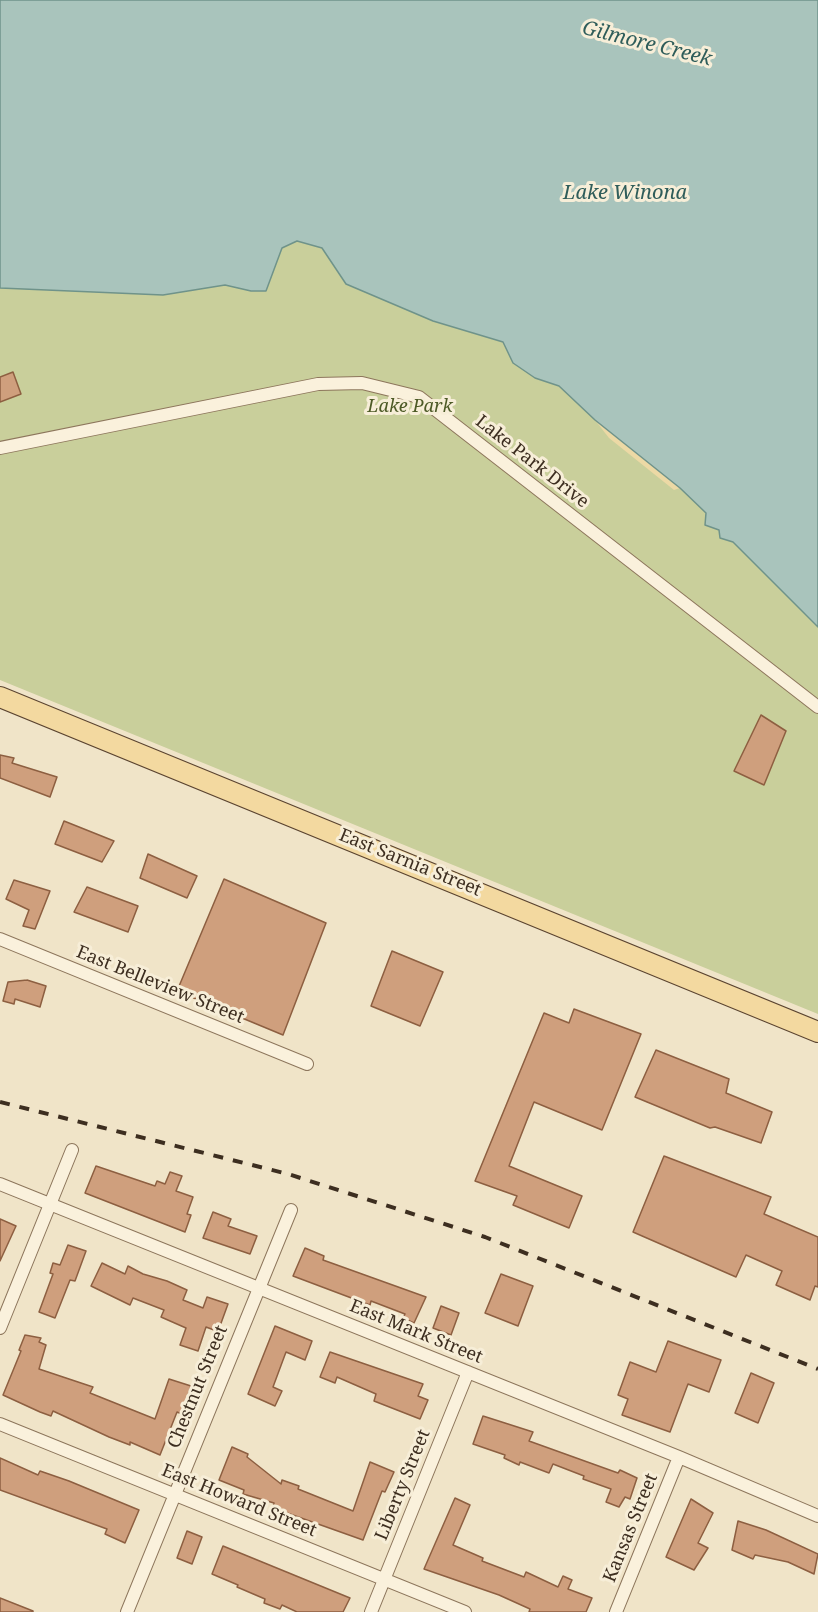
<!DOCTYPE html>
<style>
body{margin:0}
canvas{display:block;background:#f0e4c8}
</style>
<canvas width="818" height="1612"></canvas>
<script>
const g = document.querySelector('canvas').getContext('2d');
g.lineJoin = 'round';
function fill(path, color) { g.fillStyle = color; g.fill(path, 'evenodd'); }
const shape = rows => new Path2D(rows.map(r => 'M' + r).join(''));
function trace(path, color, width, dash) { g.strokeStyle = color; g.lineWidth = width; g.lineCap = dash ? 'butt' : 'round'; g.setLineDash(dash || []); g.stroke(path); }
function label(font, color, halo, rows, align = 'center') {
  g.font = font + ' "Noto Serif",serif'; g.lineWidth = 6; g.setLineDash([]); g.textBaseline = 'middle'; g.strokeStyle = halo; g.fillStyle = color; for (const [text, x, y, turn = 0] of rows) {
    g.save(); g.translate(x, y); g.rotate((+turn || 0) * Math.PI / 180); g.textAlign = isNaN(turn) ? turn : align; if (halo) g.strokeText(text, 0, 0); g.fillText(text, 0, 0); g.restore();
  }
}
fill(shape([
 [0,0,818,0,818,1014,0,680]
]), '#c9cf9b');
fill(shape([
 [595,420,680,488,674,490,609,438]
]), '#ecd9a5');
const water = shape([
 [0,0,818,0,818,627,733,542,720,538,719,530,705,525,706,513,680,488,595,420,559,386,535,378,513,363,503,342,433,321,346,284,322,248,297,241,282,248,266,291,251,291,225,285,163,295,0,288,0,0]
]);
fill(water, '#a9c4bc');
trace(water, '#6f938a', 1.5);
const building = shape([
 [13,372,21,394,0,402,0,377,13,372],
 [761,715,786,731,764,785,734,771,761,715],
 [0,755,14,758,12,763,57,777,50,797,0,778,0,755],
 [64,821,114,841,102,862,55,844,64,821],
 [148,854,197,876,187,898,140,878,148,854],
 [224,879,326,923,283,1035,177,991,224,879],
 [14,880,50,891,35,929,23,926,29,910,6,899,14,880],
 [87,887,138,906,128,932,74,912,87,887],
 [392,951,443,972,420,1026,371,1006,392,951],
 [27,980,46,986,40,1007,15,999,14,1004,3,1001,8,982,27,980],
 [574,1009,641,1034,602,1130,534,1102,509,1166,582,1196,569,1228,513,1205,517,1196,475,1181,544,1013,569,1023,574,1009],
 [656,1050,729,1079,726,1093,772,1112,761,1143,715,1127,710,1128,635,1097,656,1050],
 [664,1156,771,1197,764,1214,818,1237,818,1287,815,1286,810,1300,776,1285,782,1271,746,1255,736,1277,633,1232,664,1156],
 [96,1166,155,1186,157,1181,165,1184,170,1172,182,1176,176,1191,193,1197,187,1214,191,1215,185,1232,85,1193,96,1166],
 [213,1212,231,1219,228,1226,257,1236,250,1254,203,1238,213,1212],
 [0,1219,16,1226,0,1261,0,1219],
 [68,1245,86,1251,75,1281,70,1280,55,1318,39,1312,53,1274,50,1273,53,1263,60,1265,68,1245],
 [305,1248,324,1256,323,1260,426,1297,414,1323,403,1318,405,1314,371,1301,370,1305,293,1276,305,1248],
 [102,1263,125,1274,128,1266,143,1274,167,1281,187,1290,183,1300,203,1308,207,1297,228,1304,220,1326,216,1324,214,1330,206,1327,198,1351,180,1345,186,1328,161,1317,164,1310,133,1298,130,1305,91,1286,102,1263],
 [501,1274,533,1286,518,1326,485,1313,501,1274],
 [441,1306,459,1313,451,1335,433,1328,441,1306],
 [275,1326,312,1341,305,1360,286,1352,273,1387,282,1391,275,1406,248,1394,275,1326],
 [25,1335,41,1338,39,1342,46,1345,39,1369,93,1387,90,1393,155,1419,169,1379,191,1386,182,1414,177,1412,160,1455,130,1442,130,1445,109,1437,53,1411,51,1416,40,1412,3,1395,21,1351,19,1350,25,1335],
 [668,1341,721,1360,709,1392,688,1384,670,1432,622,1415,628,1399,618,1395,630,1362,656,1372,668,1341],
 [330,1352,423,1384,418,1396,428,1400,420,1419,374,1401,376,1394,337,1377,335,1383,320,1377,330,1352],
 [751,1373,774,1383,758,1423,735,1413,751,1373],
 [483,1416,533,1432,529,1441,618,1473,620,1470,637,1478,630,1499,625,1497,619,1507,606,1502,611,1489,583,1479,584,1476,553,1464,549,1473,520,1462,519,1465,504,1458,505,1455,473,1444,483,1416],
 [232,1447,248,1454,247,1457,281,1484,282,1480,299,1486,298,1489,353,1511,370,1462,394,1472,385,1492,382,1491,363,1540,273,1508,274,1503,243,1494,244,1490,219,1480,232,1447],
 [0,1458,38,1475,40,1471,69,1481,139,1510,125,1543,105,1534,107,1529,0,1490,0,1458],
 [455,1498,470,1505,453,1545,483,1558,482,1561,524,1577,526,1572,558,1587,563,1576,572,1580,568,1589,592,1598,586,1612,529,1612,530,1609,499,1595,424,1569,455,1498],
 [691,1499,713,1513,698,1543,708,1548,694,1570,666,1557,691,1499],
 [738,1521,766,1530,818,1554,814,1574,788,1562,755,1555,753,1559,732,1550,738,1521],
 [187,1531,202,1537,192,1564,177,1558,187,1531],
 [223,1546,350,1598,343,1612,297,1612,282,1605,280,1609,264,1603,265,1599,237,1587,238,1585,212,1574,223,1546],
 [0,1598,33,1611,33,1612,0,1612,0,1598]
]);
fill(building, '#cf9f7d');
trace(building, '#8d5f41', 1.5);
const street = shape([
 [0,448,318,384,362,383,419,397,818,707],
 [0,939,307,1064],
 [0,1184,679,1457,818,1516],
 [0,1328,72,1150],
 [0,1424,465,1612],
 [127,1612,291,1210],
 [371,1612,468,1372],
 [616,1612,679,1457]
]);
const primary = shape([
 [0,697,818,1032]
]);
trace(street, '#8d765c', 14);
trace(primary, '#5b4430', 22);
trace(street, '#faf1dc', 12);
trace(primary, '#f3d9a0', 20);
trace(shape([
 [0,1102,288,1174,485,1237,818,1369]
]), '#3d2e20', 4, [10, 10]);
label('italic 18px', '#4d5a26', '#f7eed8', [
 ["Lake Park",410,407]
]);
label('18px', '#3d2e20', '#f7eed8', [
 ["Lake Park Drive",532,462,38],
 ["East Sarnia Street",410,863,22],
 ["East Belleview Street",160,985,22],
 ["East Mark Street",416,1332,22],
 ["Chestnut Street",198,1387,-68],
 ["Liberty Street",403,1485,-68],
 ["East Howard Street",239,1501,22],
 ["Kansas Street",631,1528,-68]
]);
label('italic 20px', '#2f5d5a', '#f7eed8', [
 ["Gilmore Creek",647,44,14],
 ["Lake Winona",625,193]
]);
</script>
